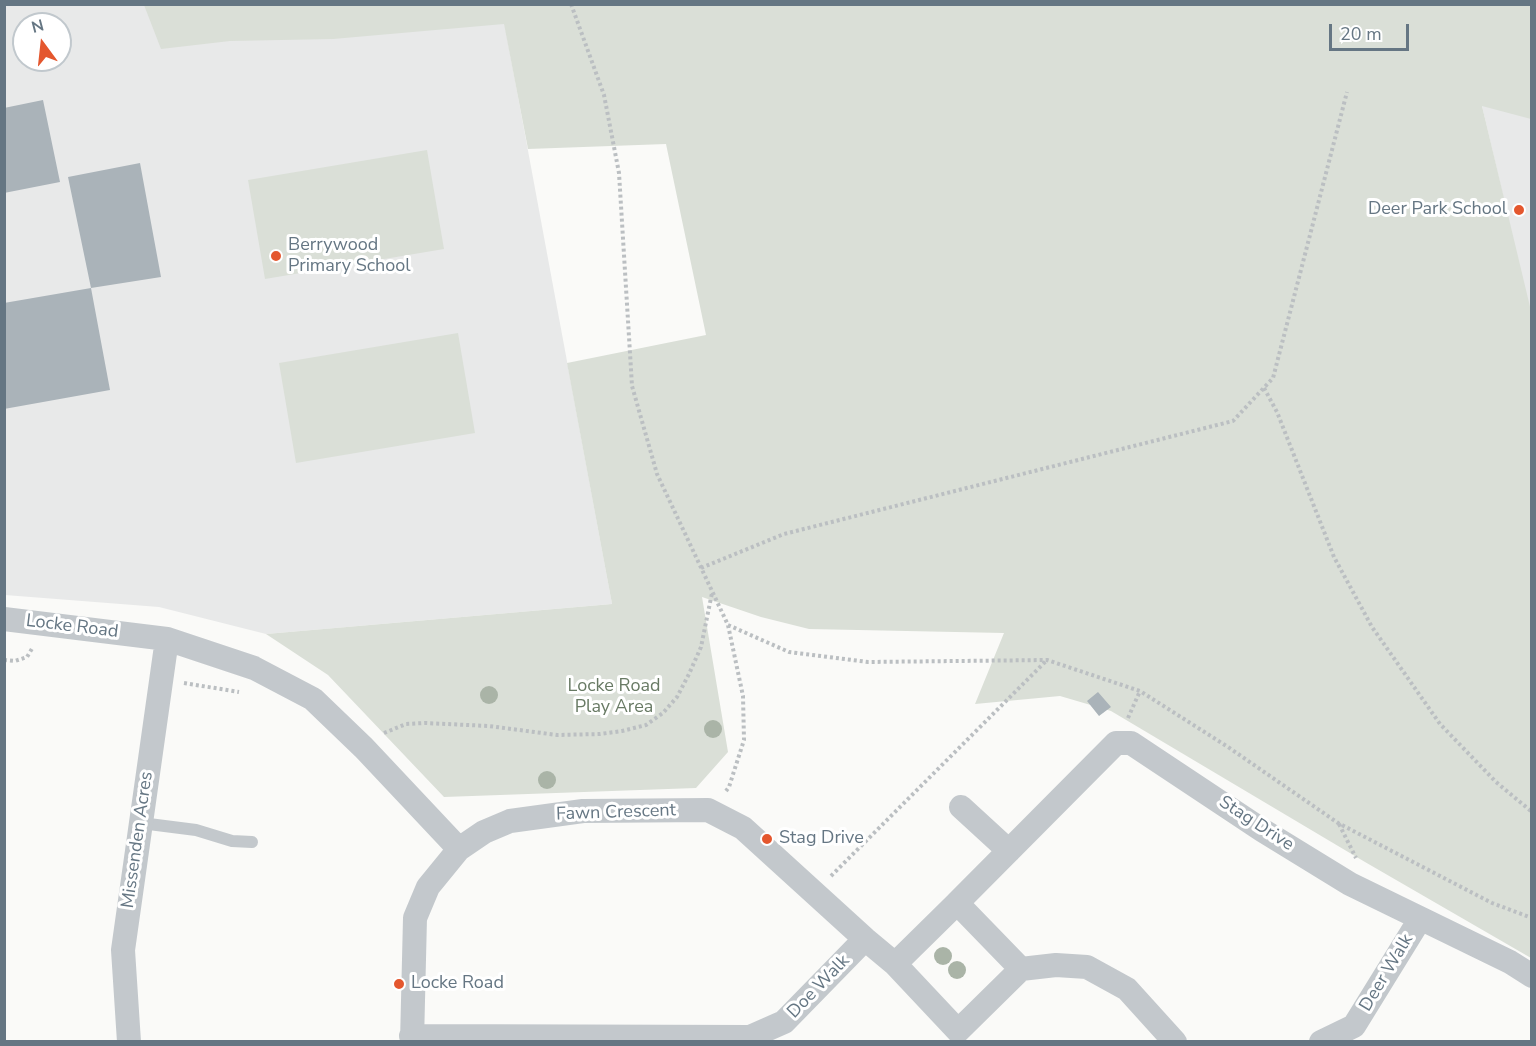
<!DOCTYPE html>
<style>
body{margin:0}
#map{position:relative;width:1536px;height:1046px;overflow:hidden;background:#fafaf8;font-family:"Nunito Sans",sans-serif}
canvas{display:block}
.frame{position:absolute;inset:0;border:6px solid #657683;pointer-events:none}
.north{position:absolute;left:12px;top:12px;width:60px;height:60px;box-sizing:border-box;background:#fff;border:2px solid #c1c8cd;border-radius:50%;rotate:345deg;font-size:16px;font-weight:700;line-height:24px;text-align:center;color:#657683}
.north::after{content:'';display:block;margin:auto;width:21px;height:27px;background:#e4572e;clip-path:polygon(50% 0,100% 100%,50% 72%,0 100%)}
.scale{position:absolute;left:1329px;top:24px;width:80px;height:27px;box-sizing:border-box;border:3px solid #657683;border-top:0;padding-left:8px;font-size:18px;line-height:21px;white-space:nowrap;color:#657683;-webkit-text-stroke:4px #fff;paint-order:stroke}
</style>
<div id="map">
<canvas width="1536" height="1046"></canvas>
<div class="frame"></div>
<div class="north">N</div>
<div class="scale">20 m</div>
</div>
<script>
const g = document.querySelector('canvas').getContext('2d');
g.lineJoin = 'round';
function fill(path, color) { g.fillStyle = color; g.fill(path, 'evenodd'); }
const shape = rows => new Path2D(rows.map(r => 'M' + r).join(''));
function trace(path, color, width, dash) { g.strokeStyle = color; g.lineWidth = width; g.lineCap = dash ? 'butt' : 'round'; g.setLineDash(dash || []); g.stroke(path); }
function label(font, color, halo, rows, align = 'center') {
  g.font = font + ' "Nunito Sans",sans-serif'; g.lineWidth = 6; g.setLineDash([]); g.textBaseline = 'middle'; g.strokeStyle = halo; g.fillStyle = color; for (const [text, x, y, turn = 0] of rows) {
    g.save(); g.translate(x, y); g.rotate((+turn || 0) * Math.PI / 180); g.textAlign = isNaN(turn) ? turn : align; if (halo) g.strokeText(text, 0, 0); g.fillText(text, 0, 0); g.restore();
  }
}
fill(shape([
 [4,5,501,5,612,604,266,634,159,607,5,595],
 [24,24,60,24,60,60,24,60],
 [1531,5,1531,315,1482,106]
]), '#e8e9e9');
fill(shape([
 [144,5,1531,5,1531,119,1482,106,1532,315,1531,958,1365,862,1111,711,1060,696,975,704,1004,633,809,629,761,617,702,597,728,752,696,788,444,797,328,675,266,634,612,604,567,363,706,335,666,144,528,149,504,24,333,39,230,41,161,49],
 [427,150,444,249,265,279,248,180],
 [458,333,475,433,296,463,279,363]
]), '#dadfd7');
fill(shape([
 [43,100,60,182,4,193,4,108],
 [140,163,161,277,91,288,68,177],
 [91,288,110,390,4,409,4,303],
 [1098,692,1111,707,1099,716,1087,701]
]), '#aab3b9');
trace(shape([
 [571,4,604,95,619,173,632,386,657,474,728,625,743,696,744,740,729,787,726,791],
 [1264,388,1277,412,1334,557,1372,627,1440,724,1496,782,1532,812],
 [701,568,784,534,1233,421,1273,378,1347,92],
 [728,625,789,652,868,662,1047,660,1140,691,1228,747,1338,823,1492,903,1532,918],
 [4,660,15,661,27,657,33,647],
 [184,683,239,692],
 [1128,718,1140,691],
 [384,733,406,724,425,723,489,726,557,735,600,734,622,731,646,725,663,713,677,697,689,674,701,647,712,593],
 [1339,824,1356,858],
 [831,876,1046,661]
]), '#bbbfc2', 4, [3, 3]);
trace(shape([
 [141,823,196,830,232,841,252,842]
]), '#c3c8cc', 12);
trace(shape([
 [4,619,167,639,254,668,313,699,364,748,459,849],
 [961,807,1009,851],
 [957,903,1116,743,1131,743,1262,830,1350,884,1510,962,1532,976],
 [957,903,1021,969,958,1031,895,964,957,903],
 [1021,969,1056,965,1087,967,1127,989,1175,1042],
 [411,1036,750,1037,784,1022,865,939],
 [129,1042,123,950,167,639],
 [412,1042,415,918,428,887,459,849,484,832,510,821,583,811,708,810,743,828,865,939,895,964],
 [1321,1042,1354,1026,1420,919]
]), '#c3c8cc', 24);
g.fillStyle = '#aab4a7';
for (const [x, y] of [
 [489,695],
 [713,729],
 [547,780],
 [943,956],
 [957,970]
]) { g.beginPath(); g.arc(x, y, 9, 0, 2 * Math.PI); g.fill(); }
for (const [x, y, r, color] of [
 [1519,210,6,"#e4572e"],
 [276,256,6,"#e4572e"],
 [767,839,6,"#e4572e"],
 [399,984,6,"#e4572e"]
]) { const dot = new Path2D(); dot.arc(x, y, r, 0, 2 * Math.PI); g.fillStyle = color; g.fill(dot); trace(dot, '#fff', 2); }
label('18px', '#657683', '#fff', [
 ["Deer Park School",1507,210,"right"],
 ["Berrywood",288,246],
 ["Primary School",288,267],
 ["Stag Drive",779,839],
 ["Locke Road",411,984]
], 'left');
label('18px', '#657683', '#fff', [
 ["Locke Road",72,627,7],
 ["Fawn Crescent",616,813,-2],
 ["Stag Drive",1256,824,33],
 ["Missenden Acres",138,840,-82],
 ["Deer Walk",1387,973,-59],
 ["Doe Walk",819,987,-46]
]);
label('18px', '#687a64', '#fff', [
 ["Locke Road",614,687],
 ["Play Area",614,708]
]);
</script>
